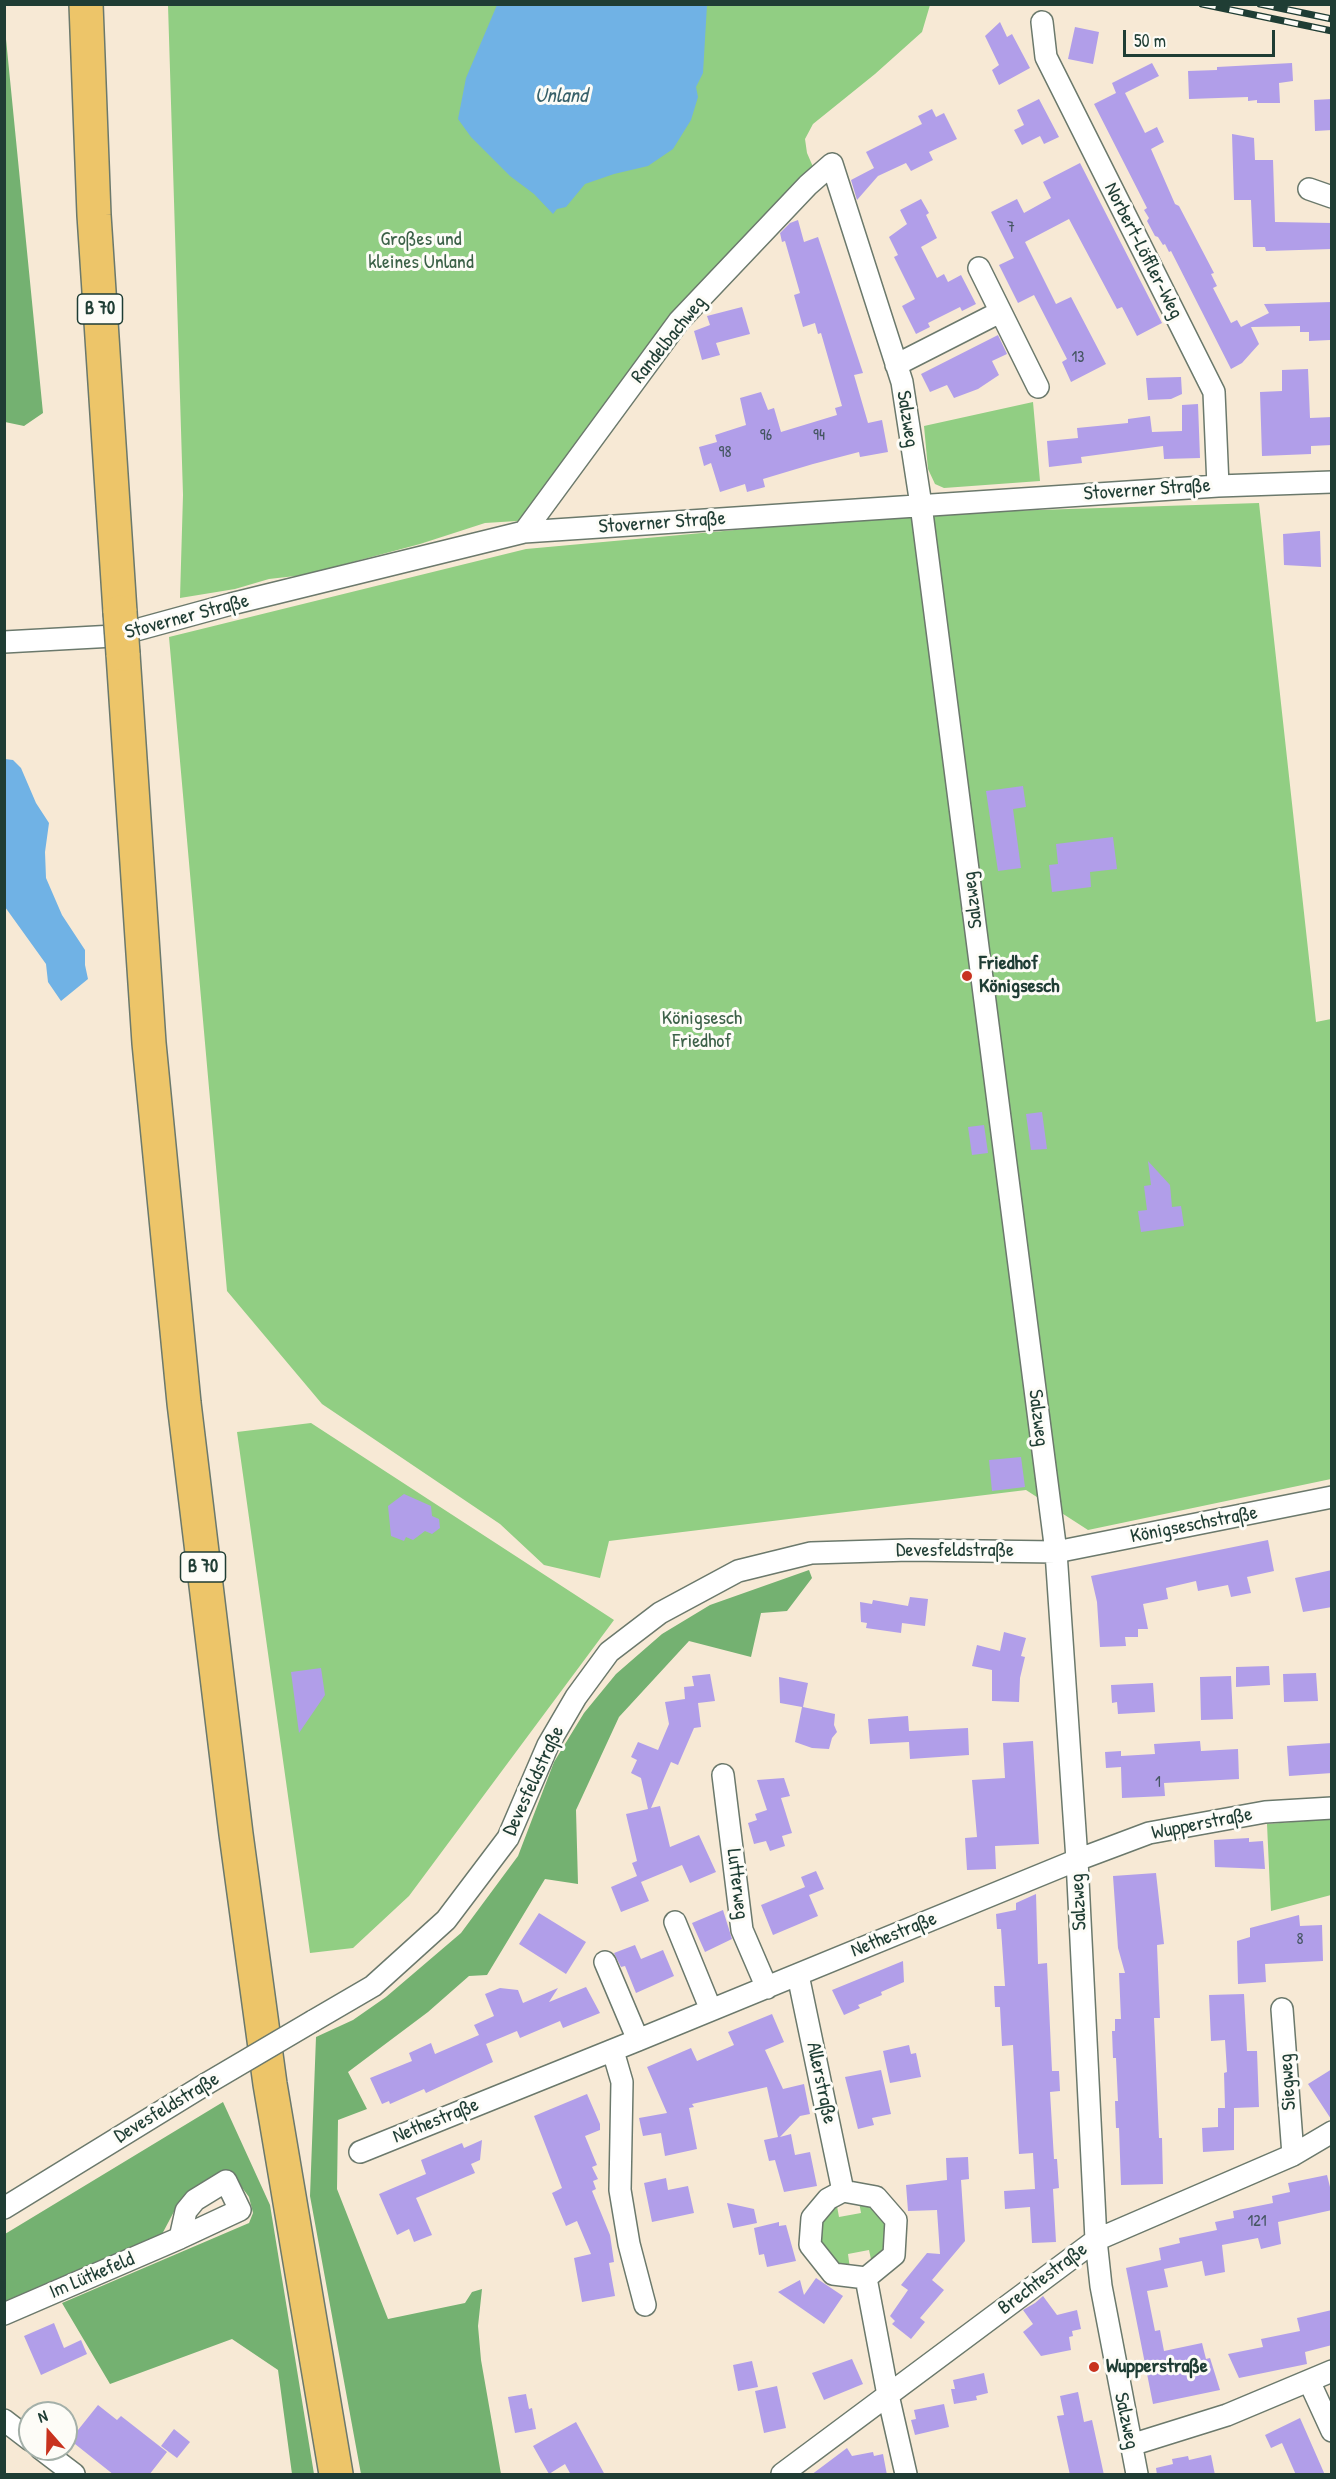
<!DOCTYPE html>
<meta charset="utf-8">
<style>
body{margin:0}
#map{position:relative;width:1336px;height:2479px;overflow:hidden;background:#f7e9d5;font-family:"Patrick Hand",sans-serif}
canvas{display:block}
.frame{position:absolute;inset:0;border:6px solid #1f3d34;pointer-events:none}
.north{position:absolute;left:18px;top:2401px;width:60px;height:60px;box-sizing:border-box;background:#fdfcf7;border:2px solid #a4b0a9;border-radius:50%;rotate:340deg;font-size:16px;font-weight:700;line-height:24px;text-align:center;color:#1f3d34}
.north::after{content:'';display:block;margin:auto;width:21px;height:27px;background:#c8321e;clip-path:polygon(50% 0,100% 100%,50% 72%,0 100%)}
.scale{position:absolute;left:1123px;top:30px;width:152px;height:27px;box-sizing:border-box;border:3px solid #1f3d34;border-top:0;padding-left:8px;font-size:18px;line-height:21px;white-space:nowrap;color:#1f3d34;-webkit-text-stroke:4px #fdfcf7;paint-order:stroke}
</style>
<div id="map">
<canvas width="1336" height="2479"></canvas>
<div class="frame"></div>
<div class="north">N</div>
<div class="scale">50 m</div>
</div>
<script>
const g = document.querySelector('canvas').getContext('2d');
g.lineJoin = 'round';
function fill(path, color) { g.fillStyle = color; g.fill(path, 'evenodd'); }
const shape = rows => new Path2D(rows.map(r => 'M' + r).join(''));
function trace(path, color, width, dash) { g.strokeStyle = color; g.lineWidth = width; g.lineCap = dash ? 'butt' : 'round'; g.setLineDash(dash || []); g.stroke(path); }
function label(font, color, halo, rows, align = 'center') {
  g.font = font + ' "Patrick Hand",sans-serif'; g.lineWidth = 6; g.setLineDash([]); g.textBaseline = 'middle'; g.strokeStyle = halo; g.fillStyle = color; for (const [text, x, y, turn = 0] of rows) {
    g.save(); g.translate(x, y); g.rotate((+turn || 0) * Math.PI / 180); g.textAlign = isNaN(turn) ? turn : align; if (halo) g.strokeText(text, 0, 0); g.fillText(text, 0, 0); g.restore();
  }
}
fill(shape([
 [168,5,930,5,922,32,875,74,813,124,805,139,807,153,817,176,777,211,533,520,485,523,420,544,304,575,269,579,235,589,180,598,183,495],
 [1033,402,1040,481,944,488,935,484,928,469,924,426],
 [1259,503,1316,1022,1331,1019,1331,1479,1088,1530,1026,1490,609,1541,600,1578,544,1565,500,1524,322,1404,227,1291,169,637,526,549,911,514],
 [311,1423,614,1620,409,1896,353,1948,310,1953,237,1432],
 [1331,1819,1331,1895,1271,1911,1267,1824],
 [858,2196,888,2220,885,2250,872,2264,869,2250,848,2254,850,2269,840,2266,819,2244,822,2214,836,2201,839,2217,861,2213]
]), '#91ce83');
fill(shape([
 [5,29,43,413,24,426,5,422],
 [809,1570,812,1578,787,1611,761,1613,751,1657,689,1641,619,1717,576,1810,578,1884,545,1879,487,1975,469,1976,428,2012,348,2072,367,2109,338,2120,337,2189,388,2319,465,2303,472,2292,482,2289,478,2326,481,2360,501,2474,361,2474,310,2196,316,2037,353,2020,386,1997,461,1933,518,1856,554,1762,584,1713,616,1674,662,1634,710,1605],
 [223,2102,270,2205,314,2474,292,2474,278,2370,232,2339,110,2384,62,2303,249,2223,253,2213,249,2197,229,2170,193,2189,178,2204,160,2238,5,2301,5,2234]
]), '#74b171');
fill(shape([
 [497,5,707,5,703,73,696,87,698,97,691,120,673,149,648,166,614,174,585,184,566,207,557,209,553,214,534,194,510,176,471,137,458,119,466,78],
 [5,759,13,760,21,768,36,803,49,823,45,852,46,878,62,915,85,950,85,965,88,979,61,1001,48,982,46,964,5,907]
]), '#70b2e5');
fill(shape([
 [1000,22,1007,37,1012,34,1030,68,999,85,992,70,999,65,985,36],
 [1075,27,1099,32,1093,64,1068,59],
 [1152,63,1159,76,1125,93,1145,133,1157,127,1164,142,1151,149,1175,204,1179,206,1214,273,1211,274,1217,286,1213,288,1231,323,1237,320,1241,327,1269,313,1264,304,1332,302,1330,340,1309,341,1309,332,1300,332,1300,326,1251,327,1259,344,1242,363,1231,369,1171,251,1169,252,1165,244,1163,245,1158,237,1155,236,1147,221,1149,218,1144,210,1147,208,1094,104,1116,93,1112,83],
 [1292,63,1293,81,1279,83,1280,103,1257,103,1257,100,1248,101,1248,97,1189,99,1188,71,1217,70,1217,67],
 [1039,99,1059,137,1044,144,1040,136,1022,145,1014,130,1024,125,1017,110],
 [1332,99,1332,130,1315,131,1314,100],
 [932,109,936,117,944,113,957,139,929,152,933,160,911,171,906,163,878,176,857,200,851,180,874,168,866,152,922,124,918,116],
 [1232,134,1254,138,1255,160,1273,160,1275,222,1332,223,1332,249,1266,251,1265,247,1253,247,1251,200,1234,200],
 [1080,163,1162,323,1137,336,1122,307,1117,309,1069,219,1025,242,1056,304,1071,297,1106,364,1071,382,1062,362,1067,359,1034,295,1018,303,999,265,1014,258,991,212,1017,199,1024,213,1051,198,1043,182],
 [921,199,929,213,926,215,937,238,921,247,937,278,944,274,948,282,961,275,976,304,962,311,960,307,928,323,930,327,916,334,902,306,915,299,894,257,898,255,889,237,907,224,900,210],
 [798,220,804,242,818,237,863,373,854,375,868,423,882,420,888,452,860,457,859,452,813,464,763,479,765,487,747,492,745,484,720,492,711,463,704,466,699,447,717,442,715,435,746,425,740,398,761,392,768,410,774,408,781,432,837,415,835,408,842,406,821,333,818,334,815,323,803,327,794,295,800,293,785,241,782,242,780,233,790,223],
 [742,307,750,334,716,343,720,355,702,360,694,331,710,325,707,316],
 [998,335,1007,354,992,361,999,375,978,389,954,398,947,385,930,392,921,374],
 [1308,369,1310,418,1332,417,1332,445,1311,446,1311,454,1262,456,1260,392,1282,391,1282,370],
 [1181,377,1182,394,1171,399,1148,400,1146,378],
 [1198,404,1200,458,1164,459,1163,446,1081,457,1082,463,1049,467,1047,441,1078,438,1077,428,1128,423,1128,419,1150,416,1152,432,1182,431,1182,405],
 [1320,531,1321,567,1284,565,1283,534],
 [1023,786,1026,807,1013,809,1021,868,998,871,986,791],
 [1113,837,1117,869,1090,872,1091,887,1052,892,1049,865,1058,864,1056,844],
 [1042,1112,1047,1149,1031,1150,1026,1114],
 [984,1125,988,1153,972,1155,968,1127],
 [1148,1161,1170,1185,1172,1207,1181,1206,1184,1226,1141,1232,1138,1211,1147,1210,1144,1186,1151,1185],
 [1021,1457,1025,1487,992,1491,989,1460],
 [404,1494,431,1506,432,1516,439,1519,440,1528,432,1534,425,1531,413,1540,406,1537,404,1541,391,1536,388,1506],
 [1268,1540,1274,1571,1247,1577,1251,1593,1231,1597,1228,1585,1198,1591,1196,1581,1166,1588,1168,1599,1143,1604,1148,1629,1138,1629,1138,1637,1125,1637,1126,1646,1100,1647,1097,1602,1091,1576],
 [1332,1570,1332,1607,1303,1612,1295,1578],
 [910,1597,928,1599,925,1626,902,1623,901,1633,866,1628,867,1623,861,1622,860,1602,872,1604,873,1600,908,1606],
 [1004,1632,1026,1638,1021,1656,1025,1657,1020,1678,1019,1702,992,1701,992,1670,972,1666,977,1645,1000,1651],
 [1269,1666,1270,1685,1236,1687,1236,1667],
 [321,1668,325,1695,299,1733,291,1672],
 [1316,1673,1318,1701,1284,1702,1283,1674],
 [710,1674,715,1701,698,1703,701,1727,694,1728,678,1765,671,1762,651,1808,660,1806,670,1847,699,1835,716,1872,690,1883,682,1865,641,1882,649,1901,621,1912,611,1887,637,1876,632,1863,637,1861,626,1814,648,1809,641,1778,631,1773,637,1760,631,1757,638,1742,658,1750,669,1724,665,1702,685,1699,684,1687,694,1686,692,1676],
 [1231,1676,1233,1719,1201,1720,1200,1677],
 [779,1677,808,1683,803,1707,835,1714,834,1725,837,1732,832,1738,829,1749,812,1748,795,1742,802,1707,780,1703],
 [1153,1683,1155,1712,1118,1714,1117,1702,1112,1703,1111,1685],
 [908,1716,909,1731,968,1728,969,1755,910,1759,909,1742,870,1744,868,1719],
 [1033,1741,1039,1844,995,1846,996,1869,967,1870,965,1838,977,1837,972,1780,1005,1778,1003,1743],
 [1200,1741,1201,1751,1238,1749,1239,1779,1164,1783,1165,1796,1122,1798,1121,1767,1106,1768,1105,1752,1121,1751,1121,1756,1155,1754,1154,1744],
 [1332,1743,1332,1773,1289,1776,1287,1746],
 [784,1778,790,1796,781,1798,792,1833,782,1836,785,1846,770,1851,766,1841,754,1844,748,1823,757,1820,755,1814,767,1810,757,1780],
 [1249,1838,1249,1842,1263,1841,1265,1869,1215,1867,1214,1840],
 [816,1871,824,1889,809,1895,818,1916,773,1935,761,1905,805,1887,801,1877],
 [1156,1873,1164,1944,1157,1945,1160,2018,1154,2018,1159,2138,1162,2138,1163,2184,1121,2185,1119,2128,1116,2128,1115,2101,1118,2101,1116,2058,1113,2058,1112,2031,1115,2031,1115,2019,1121,2019,1119,1973,1125,1973,1118,1948,1113,1876],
 [1036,1894,1038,1964,1047,1963,1052,2071,1059,2071,1060,2091,1050,2092,1054,2159,1057,2159,1059,2188,1053,2189,1056,2242,1032,2243,1030,2207,1005,2209,1004,2191,1035,2189,1033,2153,1019,2154,1013,2045,1002,2046,1000,2007,995,2007,994,1986,1005,1986,1001,1929,997,1929,996,1914,1016,1910,1016,1903],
 [723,1910,732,1939,705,1952,692,1923],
 [539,1913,586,1942,566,1974,519,1944],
 [1299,1915,1300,1926,1322,1925,1323,1961,1265,1964,1266,1982,1238,1984,1237,1941,1250,1937,1250,1928],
 [635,1945,641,1959,663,1950,674,1976,636,1993,625,1966,621,1967,614,1953],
 [903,1961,904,1982,881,1992,882,1995,858,2005,860,2008,844,2015,832,1990],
 [586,1987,600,2013,563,2028,560,2021,520,2038,517,2031,486,2044,493,2062,426,2093,424,2089,390,2104,389,2101,382,2104,370,2078,412,2061,409,2053,431,2043,435,2054,479,2035,474,2025,494,2016,485,1994,500,1988,518,1990,523,2003,558,1988,549,2002],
 [1244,1994,1247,2051,1257,2051,1259,2107,1234,2108,1234,2150,1203,2152,1202,2128,1218,2127,1218,2108,1225,2108,1224,2073,1227,2072,1225,2040,1211,2041,1209,1995],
 [772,2014,784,2042,765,2050,783,2089,804,2084,810,2114,800,2116,780,2137,791,2134,795,2155,810,2152,817,2186,784,2192,775,2160,769,2161,764,2140,778,2137,767,2087,692,2104,694,2107,689,2108,697,2149,665,2156,661,2133,643,2136,639,2118,667,2113,647,2067,691,2048,697,2061,734,2045,728,2032],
 [909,2045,911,2054,916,2053,921,2077,890,2083,883,2051],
 [1332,2069,1332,2119,1331,2119,1308,2084],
 [881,2070,891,2114,872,2118,874,2125,858,2129,845,2077],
 [587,2094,600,2124,600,2130,585,2136,597,2165,592,2167,598,2179,593,2181,596,2189,592,2191,610,2235,614,2262,609,2263,615,2296,582,2302,574,2258,591,2254,577,2221,566,2226,552,2193,562,2188,534,2116],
 [482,2140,480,2160,471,2164,475,2173,416,2198,432,2235,414,2242,409,2229,397,2235,379,2194,426,2174,421,2160,462,2143,464,2148],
 [968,2157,969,2179,961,2180,965,2241,932,2280,944,2290,920,2318,925,2322,911,2339,892,2324,895,2321,890,2316,908,2290,901,2285,927,2253,940,2254,937,2210,908,2211,906,2185,947,2180,946,2158],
 [1327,2175,1332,2195,1332,2210,1278,2222,1281,2244,1261,2249,1258,2238,1222,2245,1225,2272,1205,2276,1202,2261,1164,2269,1168,2287,1147,2291,1155,2331,1160,2330,1164,2351,1202,2343,1206,2359,1210,2358,1220,2390,1153,2404,1126,2268,1161,2260,1159,2248,1180,2243,1179,2238,1217,2230,1215,2222,1234,2218,1233,2211,1273,2203,1272,2196,1290,2192,1288,2183],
 [666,2178,668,2190,688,2186,694,2213,652,2222,644,2183],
 [727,2203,754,2209,757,2223,733,2228],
 [779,2222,779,2226,786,2225,796,2261,767,2267,764,2254,759,2255,754,2228],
 [816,2278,843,2296,824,2324,778,2292,800,2280,804,2295],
 [1043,2296,1057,2315,1077,2310,1081,2329,1072,2331,1073,2336,1069,2337,1071,2350,1041,2356,1023,2332,1033,2324,1023,2310,1035,2303],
 [1332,2310,1332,2345,1305,2352,1307,2364,1239,2378,1228,2354,1263,2347,1261,2339,1300,2331,1297,2318],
 [54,2323,64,2348,81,2340,87,2354,41,2375,24,2336],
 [852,2359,863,2384,824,2400,812,2373],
 [752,2361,758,2387,738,2391,733,2365],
 [984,2373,988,2393,976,2396,977,2400,954,2404,951,2389,955,2389,953,2380],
 [777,2386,786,2428,764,2433,755,2391],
 [1078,2392,1084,2422,1092,2420,1104,2475,1070,2475,1057,2416,1064,2415,1060,2396],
 [526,2394,529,2409,532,2408,536,2429,515,2433,508,2397],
 [944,2404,949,2427,915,2435,911,2420,916,2419,914,2410],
 [98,2405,117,2420,121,2416,167,2452,149,2475,114,2475,70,2440],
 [1300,2418,1325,2475,1296,2475,1282,2443,1271,2448,1265,2435],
 [576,2422,605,2475,571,2475,565,2464,549,2474,533,2446],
 [174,2429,190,2442,177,2458,161,2446],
 [847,2448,852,2456,873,2452,874,2456,883,2454,887,2475,811,2475],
 [1211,2455,1215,2475,1157,2475,1156,2468,1173,2464,1172,2459,1188,2456,1189,2460]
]), '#b19ee9');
const minor = shape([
 [1042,22,1046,57,1214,392,1218,486],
 [1309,189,1332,197],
 [979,268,1038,387],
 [896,365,1000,312],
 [524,532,679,321,808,185,832,164,902,382,921,505,1056,1552,1077,1860,1096,2240,1101,2286,1137,2474],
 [4,642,114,636,231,604,524,532,1218,486,1332,482],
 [723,1775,742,1930,767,1988],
 [675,1922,711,2010],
 [605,1962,638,2040],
 [798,1975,843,2191],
 [1282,2009,1293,2155],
 [313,2021,373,1986,446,1920,508,1838,548,1745,576,1697,609,1652,660,1613,738,1571,811,1553,909,1550,1056,1552,1332,1497],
 [613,2051,622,2082,620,2190,629,2244,645,2305],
 [360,2152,638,2040,1077,1860,1149,1833,1265,1812,1332,1808],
 [4,2208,206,2084],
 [866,2278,833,2274,810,2245,812,2218,828,2199,843,2191,876,2197,896,2220,894,2255,866,2278,888,2395,906,2474],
 [4,2314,180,2238,240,2210,226,2181,195,2200,186,2211,180,2238],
 [1309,2381,1332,2431],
 [4,2420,30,2440],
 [1131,2445,1227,2415,1332,2371],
 [41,2449,74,2474],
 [782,2474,1096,2240,1293,2155,1332,2132]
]);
const trunk = shape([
 [86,4,94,215,120,612],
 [123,654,149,1043,184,1403,236,1834,270,2084,336,2474]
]);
trace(minor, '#6b796c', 24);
trace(trunk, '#6b796c', 36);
trace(minor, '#fff', 21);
trace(trunk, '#edc569', 33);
const rail = shape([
 [1202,4,1332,31],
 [1260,4,1332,19]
]);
trace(rail, '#1f3d34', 7);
trace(rail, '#fdfcf7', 4.5, [14]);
const minorBridge = shape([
 [206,2084,313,2021]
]);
const trunkBridge = shape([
 [120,612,123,654]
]);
trace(minorBridge, '#6b796c', 24, []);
trace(trunkBridge, '#6b796c', 36, []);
trace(minorBridge, '#fff', 21);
trace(trunkBridge, '#edc569', 33);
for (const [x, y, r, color] of [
 [967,976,6,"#c8321e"],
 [1094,2367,6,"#c8321e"]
]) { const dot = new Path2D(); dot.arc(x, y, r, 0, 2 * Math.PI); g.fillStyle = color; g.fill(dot); trace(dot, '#fdfcf7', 2); }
label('16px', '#445561', null, [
 ["7",1011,228],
 ["13",1078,358],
 ["96",766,436],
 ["94",819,436],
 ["98",725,453],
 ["1",1158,1783],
 ["8",1300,1940],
 ["121",1257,2222]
]);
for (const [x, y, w] of [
 [100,309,45],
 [203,1567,45]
]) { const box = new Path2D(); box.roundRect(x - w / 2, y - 15, w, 30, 4.5); g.fillStyle = '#fdfcf7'; g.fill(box); trace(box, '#1f3d34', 1.5); }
label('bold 18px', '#1f3d34', null, [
 ["B 70",100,309],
 ["B 70",203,1567]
]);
label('20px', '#3c6148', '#fdfcf7', [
 ["Großes und",421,240],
 ["kleines Unland",421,263],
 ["Königsesch",702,1019],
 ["Friedhof",702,1042]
]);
label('20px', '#1f3d34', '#fdfcf7', [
 ["Norbert-Löffler-Weg",1143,251,63],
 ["Randelbachweg",669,340,-51],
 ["Salzweg",907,419,81],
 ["Stoverner Straße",1147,490,-4],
 ["Stoverner Straße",662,523,-4],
 ["Stoverner Straße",187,617,-15],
 ["Salzweg",973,900,-97],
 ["Salzweg",1038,1418,83],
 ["Königseschstraße",1194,1525,-11],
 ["Devesfeldstraße",955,1551],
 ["Devesfeldstraße",534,1781,-65],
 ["Wupperstraße",1202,1824,-11],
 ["Lutterweg",737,1884,83],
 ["Salzweg",1079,1902,-93],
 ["Nethestraße",894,1935,-22],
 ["Siegweg",1288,2082,-94],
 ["Allerstraße",821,2083,78],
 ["Devesfeldstraße",167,2108,-31],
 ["Nethestraße",436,2121,-22],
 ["Im Lütkefeld",92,2276,-23],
 ["Brechtestraße",1043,2279,-37],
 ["Salzweg",1126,2421,78]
]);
label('bold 20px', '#1f3d34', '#fdfcf7', [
 ["Friedhof",979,964],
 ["Königsesch",979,987],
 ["Wupperstraße",1106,2367]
], 'left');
label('italic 21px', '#376069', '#fdfcf7', [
 ["Unland",561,96]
]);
</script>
